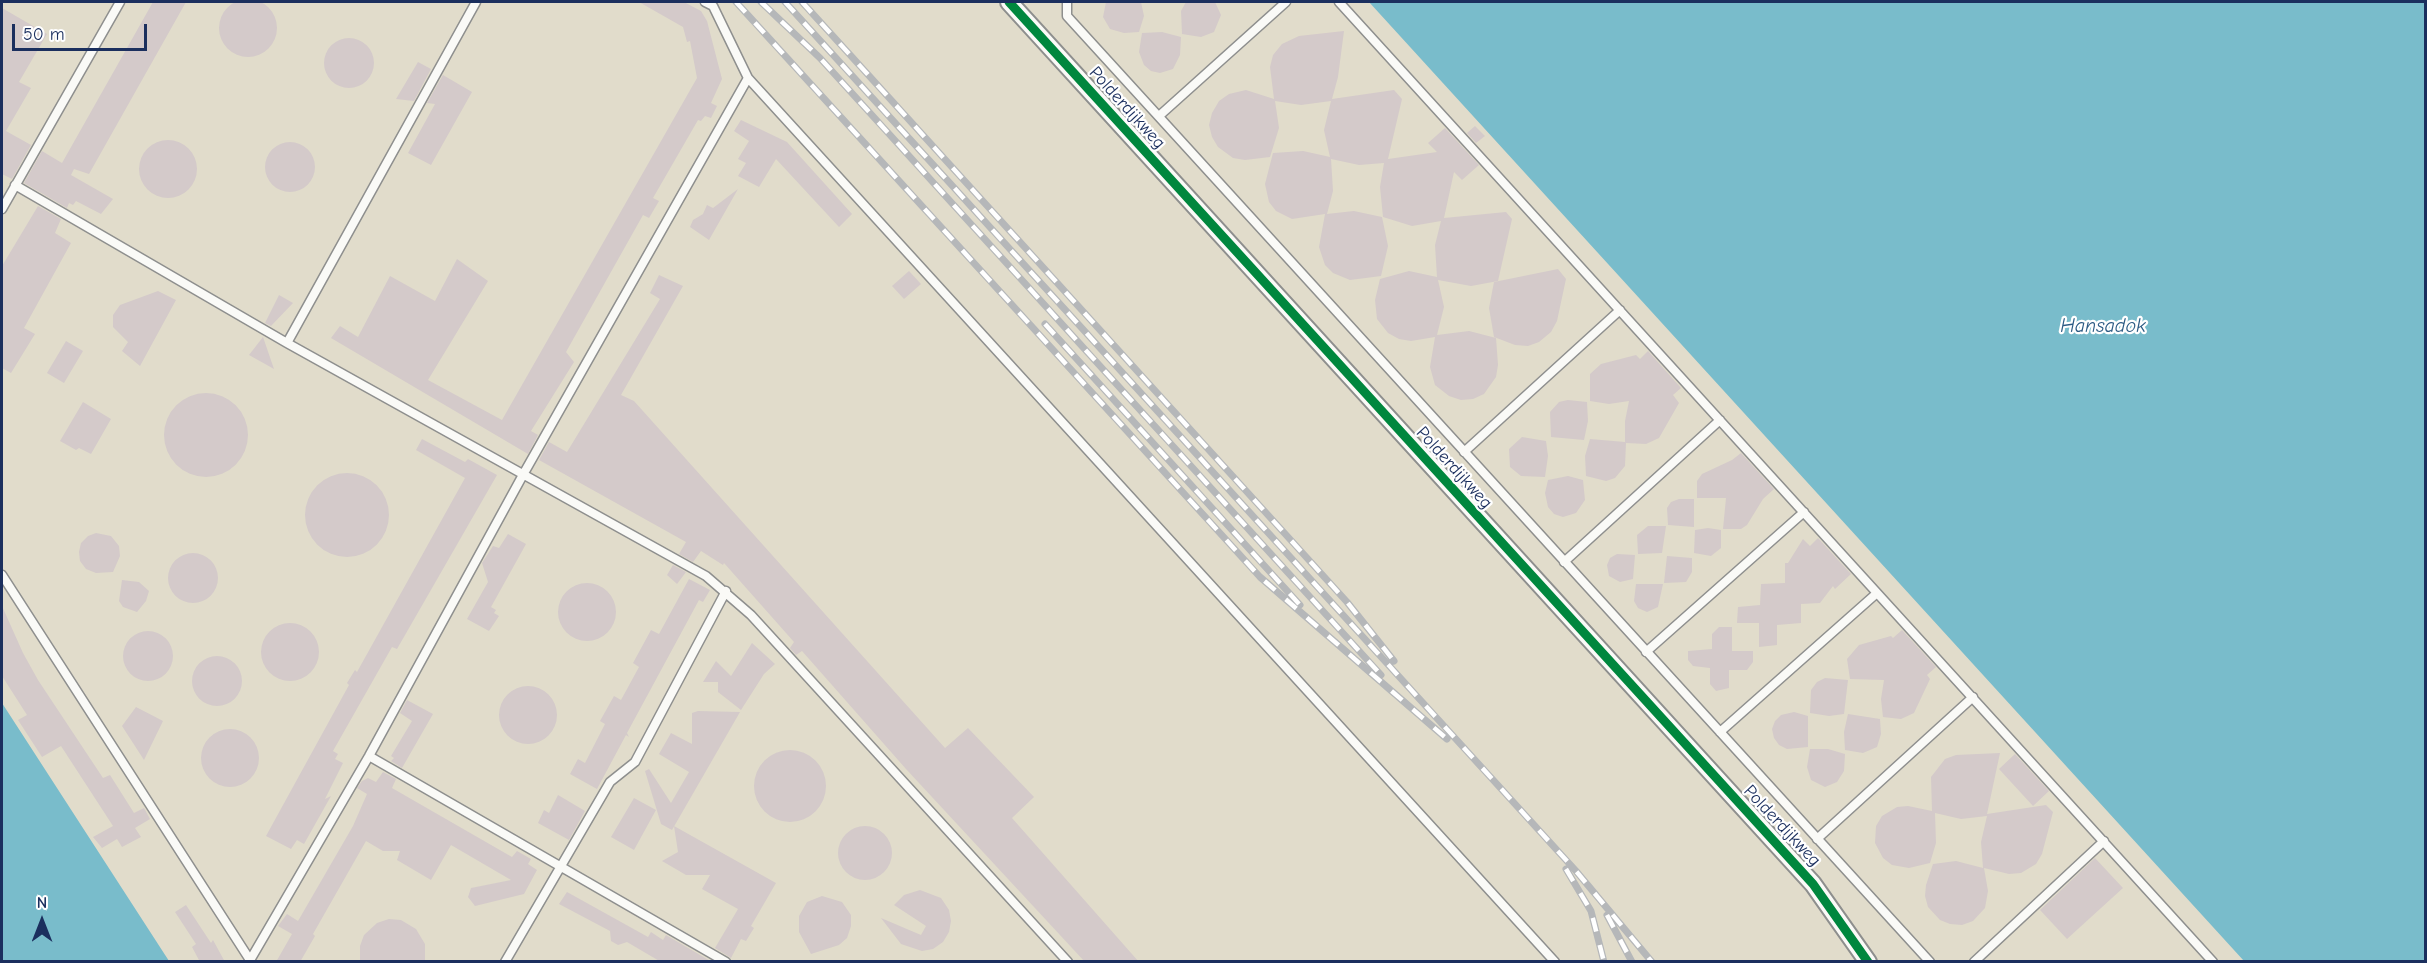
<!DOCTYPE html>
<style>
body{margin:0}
#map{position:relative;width:2427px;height:963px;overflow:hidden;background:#e1dccb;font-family:"Comic Neue",sans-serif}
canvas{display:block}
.frame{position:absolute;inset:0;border:3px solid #1b2f5e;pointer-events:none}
.north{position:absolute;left:12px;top:891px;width:60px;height:60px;-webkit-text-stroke:4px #fff;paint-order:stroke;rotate:0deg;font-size:16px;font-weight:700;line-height:24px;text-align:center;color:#1b2f5e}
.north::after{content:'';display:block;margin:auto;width:21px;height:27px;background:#1b2f5e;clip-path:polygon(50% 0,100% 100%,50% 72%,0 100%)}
.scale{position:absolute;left:12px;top:24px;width:135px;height:27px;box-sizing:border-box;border:3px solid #1b2f5e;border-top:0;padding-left:8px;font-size:18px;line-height:21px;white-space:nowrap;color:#1b2f5e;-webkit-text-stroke:4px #fff;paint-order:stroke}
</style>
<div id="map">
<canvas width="2427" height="963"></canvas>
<div class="frame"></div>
<div class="north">N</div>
<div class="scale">50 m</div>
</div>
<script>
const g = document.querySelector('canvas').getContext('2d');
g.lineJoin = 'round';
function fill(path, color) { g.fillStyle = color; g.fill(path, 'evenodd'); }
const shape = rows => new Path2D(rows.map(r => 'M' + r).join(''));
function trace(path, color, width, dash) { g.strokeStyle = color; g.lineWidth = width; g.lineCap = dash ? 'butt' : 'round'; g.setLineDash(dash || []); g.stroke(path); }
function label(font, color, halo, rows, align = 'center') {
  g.font = font + ' "Comic Neue",sans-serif'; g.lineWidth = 4.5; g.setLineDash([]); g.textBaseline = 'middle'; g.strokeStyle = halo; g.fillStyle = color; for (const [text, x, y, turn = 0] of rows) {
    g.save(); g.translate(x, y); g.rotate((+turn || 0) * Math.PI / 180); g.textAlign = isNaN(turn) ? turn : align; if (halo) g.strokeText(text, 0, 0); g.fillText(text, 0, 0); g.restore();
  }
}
fill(shape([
 [1369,2,2425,2,2425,961,2244,961],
 [2,703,169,961,2,961]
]), '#79bccb');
fill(shape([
 '219 28a29 29 0 1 1 58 0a29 29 0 1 1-58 0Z',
 [153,2,186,2,89,174,74,169,71,175,113,199,101,214,76,201,73,205,69,203,67,208,24,183,42,151,62,163],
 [639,2,684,2,701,11,707,21,722,79,711,103,717,106,711,118,705,116,701,121,698,120,653,198,659,201,649,218,643,215,566,352,574,362,531,431,538,435,528,454,331,338,340,326,358,337,390,276,435,301,457,259,488,281,428,380,502,420,697,78,690,41,687,42,683,27],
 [1106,2,1141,2,1144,16,1139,32,1124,33,1110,29,1103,17],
 [1186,2,1215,2,1221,15,1214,32,1201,37,1182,34,1181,11],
 [2,8,47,34,19,82,31,88,6,131,31,145,12,179,2,174],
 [1344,31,1338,77,1332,99,1394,90,1402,99,1388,159,1437,152,1428,143,1445,128,1479,165,1462,180,1454,172,1444,218,1506,212,1512,219,1498,281,1471,286,1438,280,1444,307,1437,335,1469,331,1496,338,1498,365,1496,377,1484,394,1473,399,1461,400,1449,396,1435,385,1430,367,1435,337,1411,341,1399,339,1388,333,1377,319,1375,300,1380,279,1409,271,1437,277,1435,245,1441,221,1412,226,1383,217,1380,187,1384,163,1359,165,1331,159,1333,191,1327,214,1354,211,1382,217,1388,246,1381,276,1350,280,1333,273,1325,265,1319,247,1325,214,1292,219,1276,211,1269,202,1265,184,1273,153,1303,151,1330,157,1324,130,1331,101,1301,105,1275,101,1279,128,1270,157,1245,160,1233,158,1218,147,1212,137,1209,125,1212,113,1219,101,1229,94,1246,90,1274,99,1270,67,1273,55,1282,44,1299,36],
 [1162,32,1181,37,1180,55,1173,69,1160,73,1151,71,1144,65,1139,52,1142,33],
 '324 63a25 25 0 1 1 50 0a25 25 0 1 1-50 0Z',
 [418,62,431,69,414,101,396,99],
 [443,75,472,92,431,165,408,153,435,104,427,103],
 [741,120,787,142,852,214,839,227,776,159,759,187,738,176,746,163,738,159,749,141,734,131],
 [1475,126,1485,136,1476,143,1467,133],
 '139 169a29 29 0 1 1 58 0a29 29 0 1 1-58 0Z',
 '265 167a25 25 0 1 1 50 0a25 25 0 1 1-50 0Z',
 [738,189,709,240,690,227,693,220,703,214,707,205,713,208],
 [38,206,61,219,55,233,71,243,24,328,35,334,11,373,2,368,2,266],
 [1558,269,1566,279,1557,321,1551,332,1539,342,1528,346,1515,345,1494,337,1489,308,1494,282],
 [909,271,921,284,904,299,892,286],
 [659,275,683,286,621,395,634,401,945,748,968,728,1034,797,1012,818,1139,962,1085,962,906,769,802,651,796,655,790,648,794,642,724,563,723,565,701,551,693,562,679,554,686,542,539,460,549,442,567,452,660,299,650,293],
 [158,291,176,300,140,366,122,351,128,342,113,327,113,315,120,305],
 [279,295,293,303,271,326,265,323],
 [263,337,274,369,249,355],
 [66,341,83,351,64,383,47,373],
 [1648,351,1681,388,1673,395,1679,403,1659,438,1646,444,1626,443,1625,466,1615,478,1606,481,1586,476,1585,456,1590,439,1625,442,1625,421,1629,401,1609,404,1590,401,1590,374,1601,364,1636,355,1640,359],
 '164 435a42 42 0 1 1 84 0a42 42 0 1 1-84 0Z',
 [1568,400,1587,402,1588,421,1584,440,1551,437,1550,412,1559,402],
 [83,402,111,419,91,454,79,448,76,450,60,441],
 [1522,437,1546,441,1548,456,1545,477,1521,476,1510,467,1509,449],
 [422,439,465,462,468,459,497,475,397,649,392,647,333,751,338,754,335,759,343,763,325,799,331,796,304,844,297,840,291,849,266,836,349,685,347,683,355,670,357,672,465,478,416,450],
 [1741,453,1774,489,1763,499,1747,525,1741,529,1723,529,1726,498,1697,498,1697,481,1702,474,1732,460],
 '305 515a42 42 0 1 1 84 0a42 42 0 1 1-84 0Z',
 [1568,476,1583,480,1585,500,1576,513,1563,517,1554,514,1548,507,1545,493,1548,480],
 [1679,499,1694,499,1694,527,1668,525,1667,508,1671,502],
 [1648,526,1666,526,1662,553,1638,554,1637,535],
 [1708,528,1721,530,1721,548,1711,556,1694,553,1695,530],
 [96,533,111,536,119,546,120,556,113,572,96,573,86,569,80,561,79,552,81,543,88,536],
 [508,534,526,544,491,607,496,610,494,613,499,616,489,631,467,619,488,582,482,563,493,546,499,548],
 [1818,538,1851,574,1835,589,1833,586,1820,603,1801,604,1801,623,1777,625,1777,645,1759,647,1759,623,1737,623,1738,607,1760,605,1761,584,1785,583,1785,563,1788,563,1803,539,1810,546],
 '168 578a25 25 0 1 1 50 0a25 25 0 1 1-50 0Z',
 [1617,554,1635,555,1633,579,1620,582,1609,576,1607,565,1610,558],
 [1667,556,1692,558,1692,572,1686,582,1664,583],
 [673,565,686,572,677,584,667,575],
 [689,579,710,590,703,602,699,600,627,733,629,737,626,735,597,789,570,774,578,759,585,763,605,724,600,721,614,696,621,700,639,667,633,663,651,630,659,634],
 [122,580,139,582,149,591,146,601,137,612,123,607,119,601],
 '558 612a29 29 0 1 1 58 0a29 29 0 1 1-58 0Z',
 [1636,584,1663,584,1658,607,1647,612,1638,608,1634,601],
 [2,606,23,653,38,680,103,778,110,775,134,813,144,808,150,819,135,828,141,837,122,847,117,839,102,848,93,837,113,826,61,746,42,757,18,720,27,715,2,676],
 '261 652a29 29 0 1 1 58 0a29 29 0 1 1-58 0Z',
 [1719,627,1732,627,1732,651,1753,651,1753,662,1747,670,1729,670,1729,688,1716,691,1710,684,1710,668,1693,666,1688,660,1688,651,1712,649,1712,634],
 [1902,630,1936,667,1927,675,1930,679,1914,713,1901,719,1883,717,1881,699,1884,680,1850,679,1847,659,1859,645,1891,636,1893,638],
 '123 656a25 25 0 1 1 50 0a25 25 0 1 1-50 0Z',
 [752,643,775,664,764,674,741,710,718,692,718,682,703,682,716,661,731,676],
 '192 681a25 25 0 1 1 50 0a25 25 0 1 1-50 0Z',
 [1825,678,1848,680,1844,714,1829,716,1810,713,1811,690,1817,682],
 '499 715a29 29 0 1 1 58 0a29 29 0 1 1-58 0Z',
 [407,700,433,714,402,768,391,761,394,758,391,756,412,721,400,713],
 [136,707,163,721,144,760,122,726],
 [698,711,740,712,672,830,661,824,645,771,649,769,671,803,689,772,659,754,671,733,692,744,692,713],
 [1794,712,1808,716,1808,747,1787,749,1779,745,1774,738,1772,729,1775,721,1781,715],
 [1848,714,1880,719,1881,734,1877,747,1863,753,1845,750,1844,732],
 '201 758a29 29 0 1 1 58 0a29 29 0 1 1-58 0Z',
 [1810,749,1828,749,1845,754,1844,771,1837,782,1825,787,1811,780,1807,767],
 '754 786a36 36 0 1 1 72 0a36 36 0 1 1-72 0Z',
 [2000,753,1987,814,2046,805,2053,812,2042,854,2036,864,2021,873,2009,874,1984,868,1988,891,1985,908,1973,921,1962,925,1950,924,1940,920,1928,907,1925,896,1926,885,1933,864,1956,861,1983,868,1981,842,1987,816,1961,819,1935,813,1936,843,1930,863,1909,868,1892,865,1883,858,1875,843,1876,826,1882,816,1897,807,1908,806,1932,811,1931,777,1945,759,1956,755],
 [2015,754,2049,791,2033,806,1999,769],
 [383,772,396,779,392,788,512,857,517,851,531,859,528,864,537,870,524,894,475,906,468,897,471,888,511,880,451,845,431,880,397,860,400,851,383,851,366,841,313,934,315,936,300,962,276,962,292,934,278,926,287,914,298,921,353,826,367,794,357,788,362,781,368,778,376,782],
 [558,795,585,811,569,840,538,823,544,810,549,813],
 [634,798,656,810,634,850,611,837],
 [674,826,776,883,751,926,754,928,746,941,741,939,731,958,715,948,738,909,702,889,710,875,686,875,662,861,678,852],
 '838 853a27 27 0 1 1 54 0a27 27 0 1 1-54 0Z',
 [2095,858,2123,888,2067,939,2040,910],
 [920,890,941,898,949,910,951,921,949,932,943,942,933,949,922,951,901,944,881,918,921,935,926,926,894,905,904,895],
 [567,892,648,937,651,932,663,940,666,935,712,962,661,962,627,942,618,945,611,941,610,931,559,904],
 [822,896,842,902,851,915,851,926,847,938,839,945,811,954,799,932,799,916,807,902],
 [186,905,211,943,213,940,225,962,200,962,192,947,196,944,175,912],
 [389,919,401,920,416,929,425,944,425,962,360,962,360,946,364,935,377,923]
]), '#d4caca');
const lane = shape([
 [705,2,713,6,748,78,1555,962],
 [1067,2,1067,16,1930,962],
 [1339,2,2213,962],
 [1159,116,1286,2],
 [15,185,287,343,706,576,751,615,1068,962],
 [2,209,120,2],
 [287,343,476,2],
 [1464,452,1620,310],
 [1564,562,1720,420],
 [2,575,250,960],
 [1646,652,1804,512],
 [1720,732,1877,593],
 [369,756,726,962],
 [1817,839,1973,697],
 [249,962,369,756,524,473,748,78],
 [505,962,610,782,635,762,726,591],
 [1974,962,2104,841]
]);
const street = shape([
 [1009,2,1813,884,1868,962]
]);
trace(lane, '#8e8f8e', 11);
trace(street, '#8e8f8e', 20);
trace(lane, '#fafaf7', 8);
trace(street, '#fafaf7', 16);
const rail = shape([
 [736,2,1260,577,1447,739],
 [761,2,820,58,1381,675],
 [785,2,1576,871,1652,962],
 [802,2,1347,602,1394,661],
 [1045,324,1300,605],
 [1566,869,1591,911,1604,962],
 [1607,915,1632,962]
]);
trace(rail, '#b5b7b9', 7);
trace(rail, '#fff', 4.5, [14]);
trace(shape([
 [1009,2,1813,884,1868,962]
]), '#00873e', 9);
label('18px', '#1b2f5e', '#fff', [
 ["Polderdijkweg",1127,108,48],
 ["Polderdijkweg",1454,468,48],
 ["Polderdijkweg",1782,826,47]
]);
label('italic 20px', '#2c5b84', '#fff', [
 ["Hansadok",2103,326]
]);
</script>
